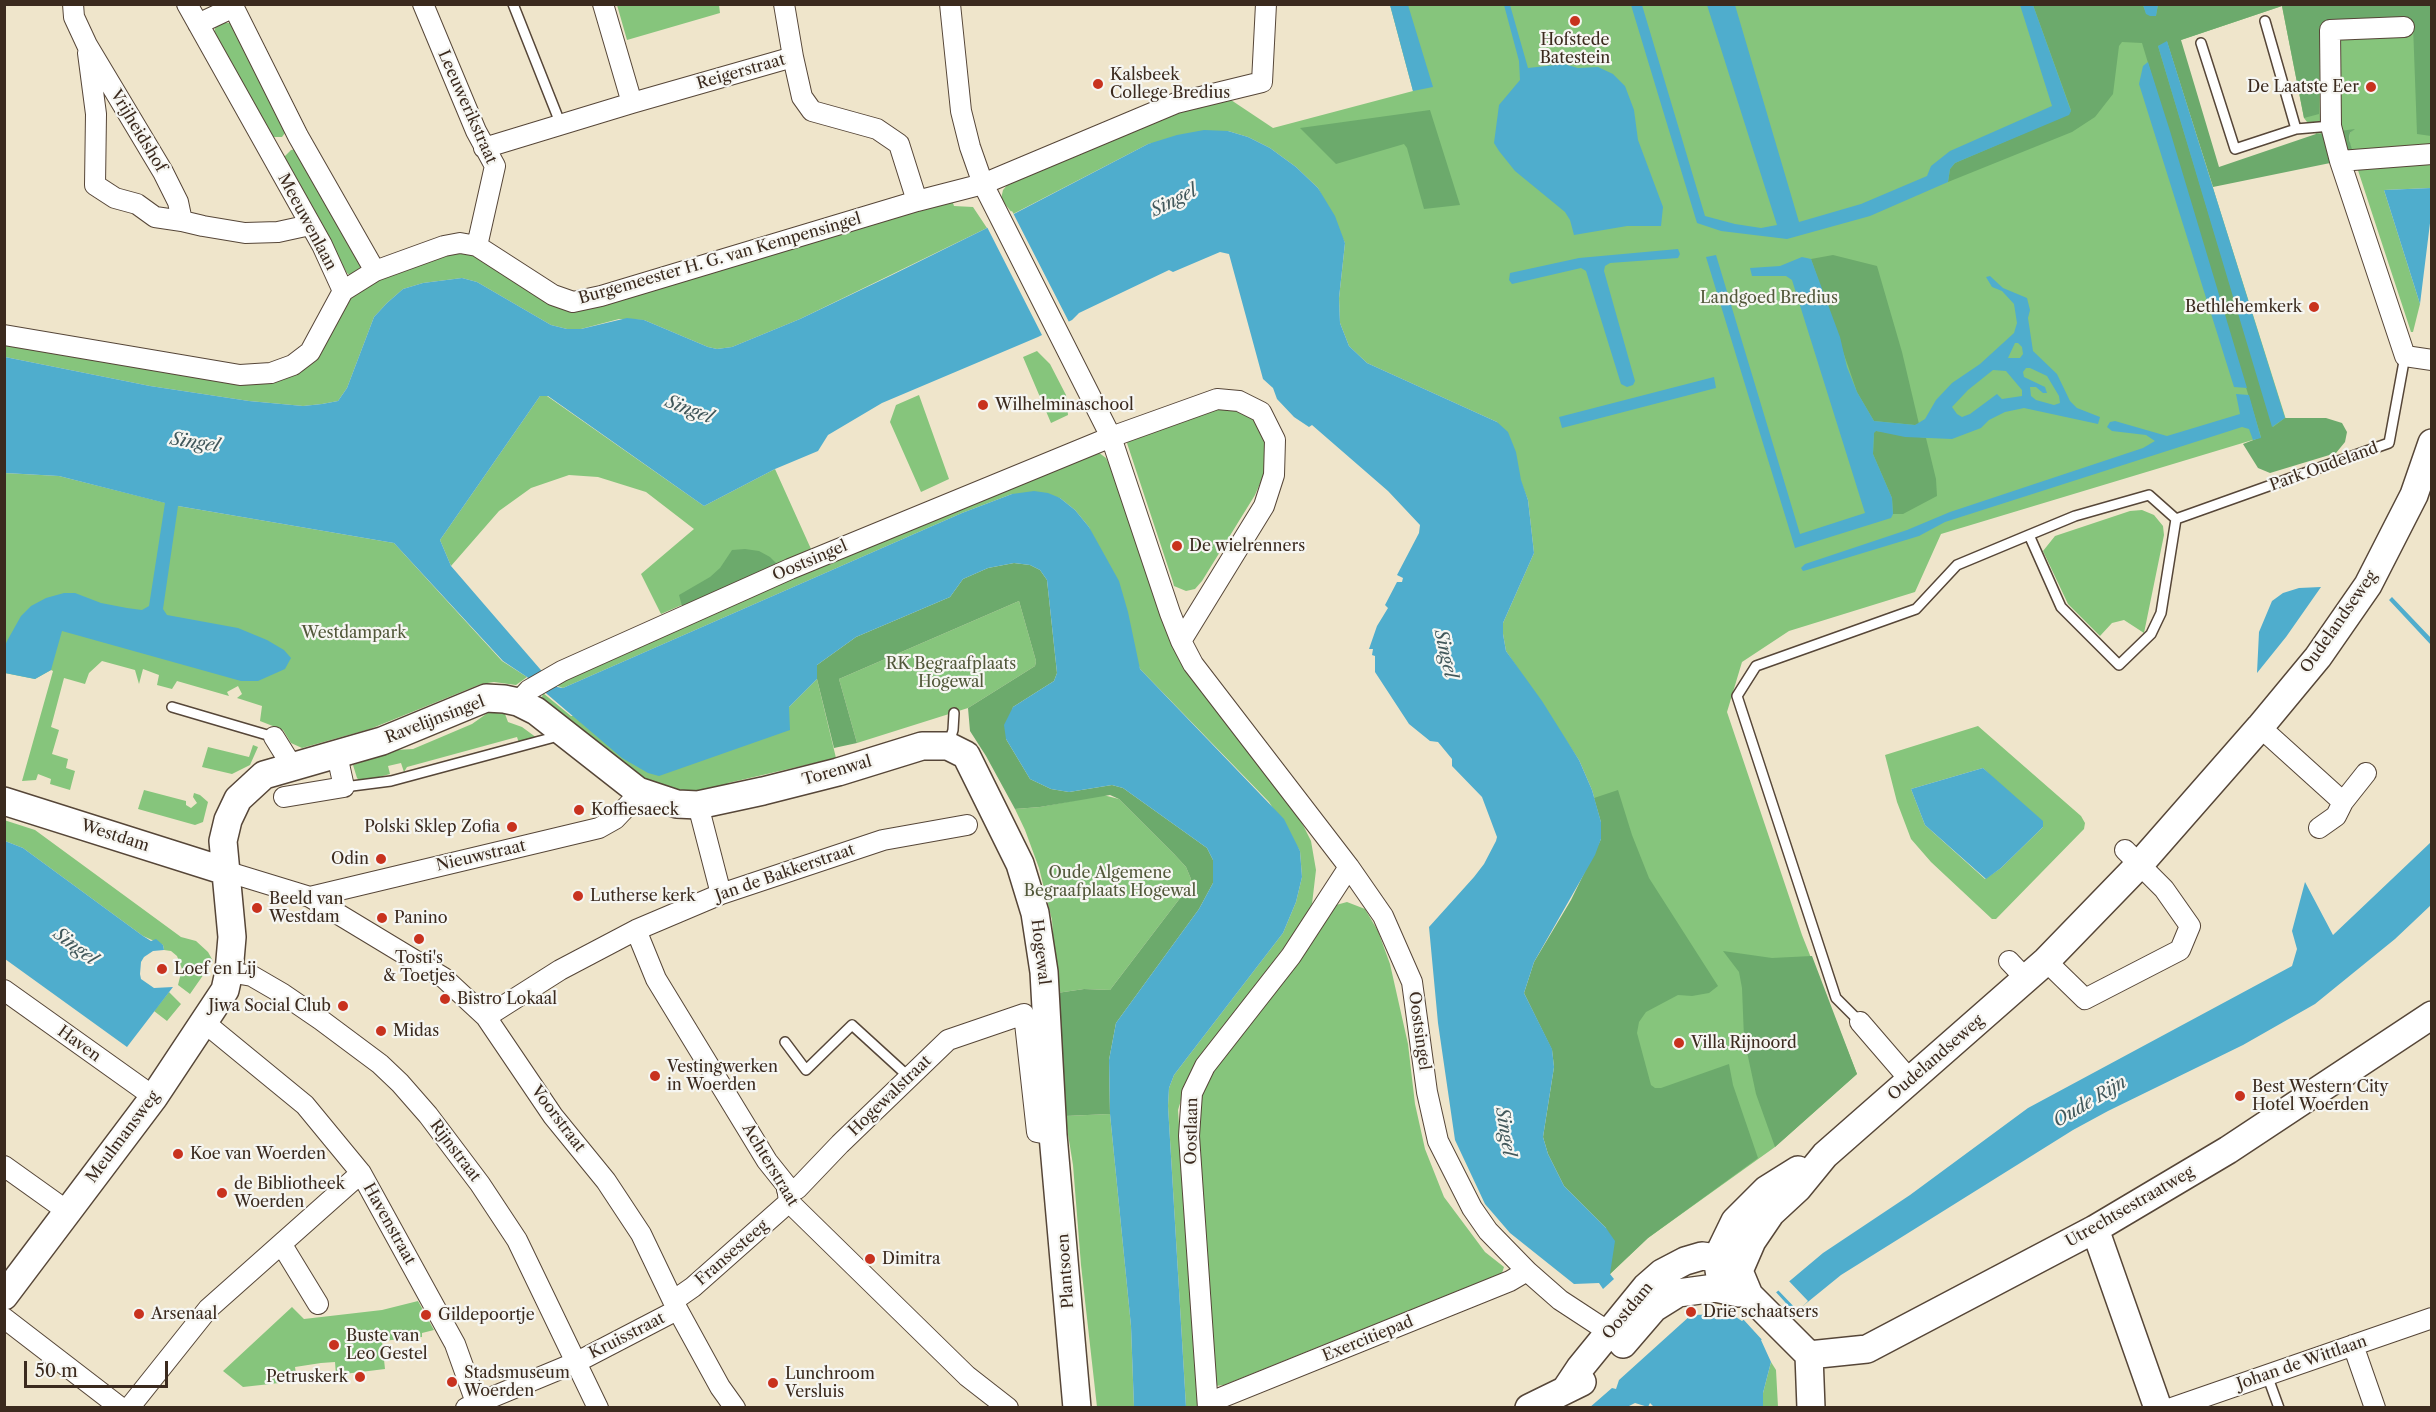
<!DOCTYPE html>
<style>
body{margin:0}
#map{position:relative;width:2436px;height:1412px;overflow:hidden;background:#efe5cb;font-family:"Libre Caslon Text",serif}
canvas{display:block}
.frame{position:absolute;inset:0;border:6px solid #3b2a1e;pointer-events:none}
.scale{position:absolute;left:24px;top:1361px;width:144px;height:27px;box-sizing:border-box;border:3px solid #3b2a1e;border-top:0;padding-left:8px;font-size:18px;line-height:21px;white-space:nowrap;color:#3b2a1e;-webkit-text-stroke:4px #f6f6f2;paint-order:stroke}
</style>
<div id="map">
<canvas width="2436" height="1412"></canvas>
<div class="frame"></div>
<div class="scale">50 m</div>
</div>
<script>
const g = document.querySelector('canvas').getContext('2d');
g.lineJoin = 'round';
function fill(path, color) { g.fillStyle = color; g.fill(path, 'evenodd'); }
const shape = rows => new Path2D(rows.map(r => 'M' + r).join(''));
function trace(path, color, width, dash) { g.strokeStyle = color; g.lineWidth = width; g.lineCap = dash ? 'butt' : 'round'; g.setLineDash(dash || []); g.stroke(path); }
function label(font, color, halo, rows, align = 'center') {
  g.font = font + ' "Libre Caslon Text",serif'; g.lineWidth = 4.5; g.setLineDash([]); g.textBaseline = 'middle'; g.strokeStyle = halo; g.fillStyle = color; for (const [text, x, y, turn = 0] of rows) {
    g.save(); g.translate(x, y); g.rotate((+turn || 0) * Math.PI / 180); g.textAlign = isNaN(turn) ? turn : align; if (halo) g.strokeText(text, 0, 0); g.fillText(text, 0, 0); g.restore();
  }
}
fill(shape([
 [617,5,719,5,720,13,627,40],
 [1390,5,2431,5,2431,188,2384,190,2420,304,2413,332,2411,332,2351,149,2349,139,2350,133,2353,130,2316,134,2304,118,2282,6,2181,40,2167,42,2289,429,1941,534,1915,592,1789,631,1742,662,1727,712,1802,935,1857,1074,1775,1147,1648,1238,1610,1274,1601,822,1592,790,1579,760,1506,651,1503,634,1503,623,1534,553,1528,500,1497,422,1367,363,1349,346,1340,323,1339,298,1345,243,1318,188,1296,167,1270,148,1248,137,1228,131,1148,144,1013,214,1001,199,1003,190,1008,184,1161,119,1216,101,1231,100,1273,128,1413,91],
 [220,23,231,23,288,129,282,137,272,137,213,36,216,25],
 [296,149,363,266,363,271,351,276,347,273,286,165,284,157,291,150],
 [952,200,954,206,973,207,987,228,800,319,732,347,717,349,708,347,644,320,619,319,581,329,567,329,551,325,477,282,462,278,423,283,403,289,387,303,374,317,347,388,338,401,322,404,303,406,249,401,150,386,5,357,5,342,277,379,345,303,356,293,393,273,456,251,467,252,477,257,551,303],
 [1037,351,1050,364,1066,395,1068,415,1051,423,1023,357],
 [919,395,949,479,921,492,890,422,896,405],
 [540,396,547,396,704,506,775,469,811,549,661,614,641,574,694,529,646,492,598,477,569,475,531,488,499,511,451,566,440,540],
 [1238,408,1248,413,1256,422,1268,448,1265,472,1255,495,1202,581,1195,589,1186,591,1174,586,1173,582,1127,443,1131,434,1215,409],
 [1098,452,1106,458,1111,468,1171,643,1182,662,1299,817,1311,841,1316,870,1312,904,1304,921,1199,1060,1186,1084,1178,1110,1198,1407,1186,1407,1168,1106,1169,1088,1174,1075,1190,1054,1283,933,1296,902,1302,877,1300,851,1269,802,1140,669,1089,527,1075,510,1060,498,1012,494,962,513,563,688,555,685,741,595],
 [4,473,59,476,178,506,394,543,502,661,527,677,516,685,494,682,481,684,370,729,302,748,291,743,283,730,260,721,262,706,237,698,242,694,238,686,227,692,229,696,177,681,172,689,157,685,159,675,143,669,139,684,135,670,102,661,89,673,85,684,64,678,51,727,59,730,52,754,68,759,66,768,75,771,70,790,50,784,51,779,38,774,36,780,22,781,53,671,51,670,35,679,5,673],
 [2142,510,2154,515,2163,526,2164,535,2144,633,2124,620,2112,623,2100,636,2068,604,2043,551,2055,536,2130,511],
 [1019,601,1036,661,1035,666,968,708,857,743,839,679],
 [817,679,836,758,728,783,724,790,705,793,649,785,547,704,542,697,543,693,571,716,789,707],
 [489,712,505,714,508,722,522,727,537,738,519,743,517,737,407,767,404,772,401,763,388,766,390,774,361,782,357,778,353,765,396,750,413,749,472,724],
 [1978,726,2081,816,2085,823,2084,829,1996,919,1992,919,1931,862,1911,839,1897,802,1885,755],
 [1983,768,2043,827,2001,868,1985,879,1925,825,1911,789],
 [253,745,258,747,250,765,232,774,202,767,208,747,249,757],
 [144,790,186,801,186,805,191,808,197,803,193,797,194,793,200,795,208,802,203,822,195,825,138,809],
 [1103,795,1119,799,1174,854,1186,867,1191,879,1190,885,1110,990,1084,989,1057,993,1052,920,1039,868,1025,830,1015,809,1040,807],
 [4,820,35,830,181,937,196,941,208,952,213,961,190,994,178,985,182,969,177,956,171,951,164,950,163,945,143,936,23,848,5,841],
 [1347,902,1365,909,1378,931,1390,964,1408,1044,1415,1104,1425,1149,1444,1197,1485,1252,1504,1267,1502,1273,1224,1385,1215,1386,1197,1134,1199,1104,1203,1089,1213,1071,1264,1000,1325,917,1336,905],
 [169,992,181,1004,167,1021,154,1011],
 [1110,1114,1131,1326,1134,1407,1097,1407,1081,1265,1073,1165,1065,1116],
 [418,1301,434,1330,422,1333,422,1337,382,1341,385,1369,336,1375,335,1362,321,1363,295,1367,297,1381,243,1387,223,1371,292,1307,304,1319,382,1310],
 [1771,1362,1776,1370,1778,1407,1763,1407,1763,1393]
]), '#86c57c');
fill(shape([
 [2158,4,2431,5,2431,136,2417,134,2413,25,2408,18,2330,22,2322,24,2319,28,2319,114,2304,118,2282,6,2181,40,2219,167,2316,134,2355,129,2350,133,2349,139,2355,160,2340,161,2213,187,2167,42,2158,46,2273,427,2285,418,2326,418,2342,423,2347,432,2345,442,2336,453,2270,473,2258,468,2243,444,2261,437,2142,43,2122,42,2119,46,2113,94,2095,117,2072,132,1948,182,1950,169,1955,163,2069,114,2071,110,2033,5,2143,5,2146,13,2156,15],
 [1430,110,1460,205,1424,209,1407,148,1404,144,1336,164,1300,128],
 [1833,255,1877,266,1902,352,1919,424,1915,425,1874,421,1857,392,1811,259],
 [1876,431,1926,438,1936,479,1937,496,1903,514,1893,514,1892,498,1873,454,1874,432],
 [745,549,759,551,770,557,777,564,682,606,679,595,710,577,720,568,732,550],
 [1014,563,1030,565,1040,570,1047,580,1057,673,1054,681,1013,707,1006,739,1030,779,1051,789,1069,792,1112,785,1123,788,1207,848,1213,860,1213,883,1199,909,1116,1023,1109,1060,1110,1114,1065,1116,1057,993,1084,989,1110,990,1190,885,1191,879,1186,867,1174,854,1119,799,1110,795,1040,807,1015,809,986,756,970,731,968,708,1035,666,1036,661,1019,601,839,679,857,743,834,748,817,679,817,665,856,637,950,597,963,579,988,568],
 [1618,790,1632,835,1649,878,1718,986,1709,993,1692,996,1678,995,1646,1012,1639,1022,1637,1033,1651,1085,1655,1088,1661,1088,1729,1064,1733,1085,1758,1158,1648,1238,1610,1274,1606,1228,1564,1186,1548,1154,1543,1137,1554,1067,1552,1050,1524,993,1534,962,1571,900,1601,839,1601,822,1594,798],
 [1723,951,1772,958,1812,956,1857,1074,1775,1147,1756,1094,1744,1038,1742,988,1739,972]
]), '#6caa6c');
fill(shape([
 [1390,5,1408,5,1433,87,1413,91],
 [1504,5,1510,5,1528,68,1564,64,1578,68,1598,67,1613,74,1625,86,1634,110,1638,140,1663,207,1661,226,1627,226,1574,235,1570,220,1565,212,1515,171,1499,151,1494,143,1499,105,1520,80,1519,61],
 [1631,5,1642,5,1705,216,1735,224,1761,228,1777,225,1707,5,1735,5,1799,222,1861,204,1927,176,1931,166,1950,151,2052,106,2020,5,2033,5,2071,111,2069,115,1955,163,1950,169,1948,182,1870,216,1787,239,1721,231,1697,223],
 [2143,5,2158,5,2156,16,2150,16,2146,14],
 [2167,41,2285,418,2272,427,2158,46],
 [2148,62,2170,131,2247,388,2234,387,2139,84,2143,66],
 [1204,130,1228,131,1248,137,1270,148,1296,167,1318,188,1335,216,1345,243,1339,298,1340,323,1349,346,1367,363,1497,422,1508,432,1516,452,1521,480,1528,500,1534,553,1503,623,1503,634,1506,651,1542,701,1579,760,1592,790,1601,822,1601,839,1595,855,1534,962,1524,993,1552,1049,1554,1067,1543,1137,1548,1154,1564,1186,1606,1228,1615,1241,1610,1274,1614,1279,1603,1289,1599,1283,1574,1284,1510,1233,1485,1204,1455,1140,1438,1023,1429,927,1474,877,1484,864,1496,841,1497,837,1482,797,1452,766,1452,759,1438,742,1430,741,1409,724,1375,672,1375,656,1372,655,1373,649,1369,649,1377,626,1388,608,1385,605,1397,582,1402,582,1403,578,1397,575,1419,533,1420,525,1388,491,1312,425,1309,427,1294,417,1277,399,1273,388,1263,379,1229,254,1220,252,1173,272,1169,270,1079,313,1072,320,1038,337,882,403,828,435,818,451,775,469,704,506,548,396,540,396,440,540,451,566,540,669,557,687,563,688,962,513,1012,494,1034,491,1048,493,1060,498,1075,510,1089,527,1119,581,1128,612,1140,669,1284,819,1300,851,1302,877,1296,902,1283,933,1190,1054,1174,1075,1169,1088,1168,1106,1186,1407,1134,1407,1131,1326,1110,1114,1109,1060,1116,1023,1199,909,1213,883,1213,860,1207,848,1123,788,1112,785,1069,792,1051,789,1030,779,1006,739,1004,725,1013,707,1054,681,1057,673,1047,580,1040,570,1030,565,1014,563,988,568,963,579,950,597,856,637,817,665,817,679,789,707,790,730,659,776,648,773,622,758,527,677,503,661,394,543,178,506,163,609,167,615,238,628,267,640,284,650,291,658,285,669,258,681,241,681,62,631,51,670,35,679,5,673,5,646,7,641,21,616,31,606,46,598,64,593,75,593,101,603,127,608,142,610,149,606,165,503,59,476,5,473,5,357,150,386,249,401,303,406,322,404,338,401,347,388,374,317,387,303,403,289,423,283,462,278,477,282,551,325,567,329,581,329,627,318,644,320,708,347,717,349,732,347,800,319,890,276,987,228,1148,144,1177,135],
 [2431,188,2431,215,2420,304,2384,190],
 [1678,249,1680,254,1678,258,1610,263,1605,266,1604,271,1635,381,1633,385,1627,387,1621,384,1586,271,1581,268,1512,284,1509,280,1510,273,1579,258],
 [1716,255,1800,534,1865,513,1792,280,1786,276,1752,276,1750,268,1780,266,1802,257,1811,259,1840,337,1847,367,1857,392,1874,421,1915,425,1925,419,1936,400,1952,383,1980,364,2014,333,2017,323,2014,304,2002,291,1992,287,1986,277,1990,276,2003,288,2027,298,2030,310,2028,318,2033,351,2057,374,2070,401,2077,408,2100,417,2098,424,2024,408,2005,412,1989,420,1981,428,1952,439,1905,437,1876,431,1874,433,1873,454,1892,498,1893,514,1891,518,1795,548,1706,257],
 [2015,343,2018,343,2022,347,2023,354,2020,358,2008,358],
 [2026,368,2030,368,2047,376,2059,396,2060,403,2054,405,2036,400,2031,396,2030,387,2036,387,2043,393,2047,393,2045,387,2024,377,2023,372],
 [1993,370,2006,371,2022,390,2022,396,2002,399,1997,394,1970,414,1962,417,1957,414,1952,407,1968,390],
 [1714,377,1716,388,1562,428,1559,417],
 [2236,394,2249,395,2261,438,2253,440,2249,429,2242,427,1945,522,1919,536,1807,570,1803,571,1801,568,1805,564,1907,530,1950,512,2143,448,2155,441,2146,435,2112,431,2107,427,2110,422,2115,421,2167,436,2240,414],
 [2321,587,2286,637,2257,673,2259,632,2272,601,2283,593,2299,588],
 [2392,597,2431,638,2431,645,2389,600],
 [1983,768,2043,821,2043,827,2001,868,1986,879,1925,825,1911,789],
 [5,841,23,848,143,936,151,941,156,939,163,945,164,950,153,951,144,957,141,962,140,974,141,979,154,988,173,987,127,1047,5,959],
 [2431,842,2431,905,2395,939,2315,1004,2243,1045,2108,1111,2073,1130,1841,1275,1761,1340,1771,1362,1763,1393,1763,1407,1655,1408,1650,1403,1648,1407,1635,1403,1627,1407,1589,1408,1612,1388,1616,1389,1619,1380,1691,1315,1731,1314,1742,1321,1823,1253,1910,1195,2028,1108,2292,966,2297,949,2292,931,2305,882,2333,935]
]), '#4fadcd');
fill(shape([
 [1012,211,1070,324,1043,337,986,225],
 [1787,1279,1808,1301,1798,1311,1776,1288],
 [1774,1290,1795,1313,1764,1342,1743,1319]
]), '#efe5cb');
const lane = shape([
 [513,4,561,125],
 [2265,21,2296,129],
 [2201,43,2235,149,2296,129,2331,126],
 [2176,519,2149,495,2075,516,2029,535,2061,607,2119,665,2151,634,2161,613,2176,519,2389,443,2405,356],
 [172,707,274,737],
 [949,743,953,730,954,713],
 [344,787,391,781,551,738,559,732],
 [1860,1022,1836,998,1737,696,1756,666,1916,609,1957,565,2029,535],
 [785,1042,806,1070,852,1025,909,1077],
 [2267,1375,2279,1408]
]);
const street = shape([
 [73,4,74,17,87,45,163,172,178,202,182,221,203,226,245,233,278,232,310,225],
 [187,4,322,245,343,291],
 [232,4,298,136,375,271],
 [423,4,476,131,495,166,477,246],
 [603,4,632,103],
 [784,4,793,57],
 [950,4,961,111,970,147,983,184,1111,437,1170,613,1181,641,1193,664,1349,867,1383,916,1412,982,1427,1092,1438,1141,1472,1208,1488,1231,1527,1271,1560,1300,1618,1338],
 [198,24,234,7],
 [2404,27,2330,30,2331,126,2340,161,2405,356,2432,360],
 [88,53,96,114,95,185,115,198,137,204,155,217,182,221],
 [484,148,632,103,793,57,802,97,812,111,877,129,899,144,917,201],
 [2340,161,2432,154],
 [4,335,240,375,271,373,293,365,310,352,343,291,375,271,444,246,460,243,477,246,553,295,573,302,601,296,917,201,983,184,1176,103,1262,82,1266,4],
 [518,702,529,690,562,671,790,569,1111,437,1217,399,1239,401,1261,412,1275,440,1274,475,1264,506,1181,641],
 [2260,727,2343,802],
 [274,737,292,766],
 [284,797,344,787,337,755],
 [698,805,721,894],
 [2319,828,2336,816,2343,802,2366,773],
 [225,871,310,897,444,978,486,1017,553,1116,606,1181,641,1234,675,1305,720,1387,735,1408],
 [310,897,599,828,615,819,634,799,638,791],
 [636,930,656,979,767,1161,787,1186,789,1202,967,1376,1008,1408],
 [2009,961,2026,979],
 [2046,961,2085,999,2180,950,2190,926,2164,889,2125,850],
 [229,972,252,976,283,994,321,1020,380,1064,400,1083,428,1115,480,1184,517,1240,598,1408],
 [4,990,154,1097],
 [486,1017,560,970,636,930,721,894,883,840,967,825],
 [1860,1022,1910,1080],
 [205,1023,305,1105,361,1173,455,1344,478,1408],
 [4,1166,67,1211],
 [787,1190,797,1189,840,1144,948,1040,1024,1014,1037,1132,1053,1135],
 [282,1245,318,1304],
 [673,1301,693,1287,789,1202],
 [4,1318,121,1408],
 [2353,1345,2375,1408],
 [1208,1403,1510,1281,1527,1271],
 [129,1408,208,1309,361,1173],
 [466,1408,577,1362,677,1310],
 [1208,1408,1189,1136,1192,1093,1205,1066,1291,956,1349,867],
 [2172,1408,2432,1318]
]);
const secondary = shape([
 [4,801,225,871],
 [2095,1229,2158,1408],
 [1720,1276,1717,1258,1735,1221,1766,1190,1798,1170],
 [1722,1289,1739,1271,1752,1241,1771,1213,1798,1188,1825,1155,2046,961,2139,865,2260,727,2318,657,2368,585,2414,495,2432,443],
 [4,1296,154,1097,225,990,229,972,232,937,223,841,228,820,238,799,264,775,382,741,486,698,504,699,518,702,536,711,638,791,677,804,698,805,763,791,838,772,922,746,948,746,966,755,1020,864,1035,913,1044,972,1053,1135,1077,1408],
 [1623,1344,1654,1308,1678,1293,1715,1288,1739,1293],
 [1809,1355,1867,1349,2095,1229,2228,1150,2432,1015],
 [1566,1389,1580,1368,1646,1287,1662,1273,1685,1261,1702,1256,1717,1258,1730,1263,1739,1271,1749,1295,1809,1355,1811,1408],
 [1529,1408,1582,1382]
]);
trace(lane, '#564638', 12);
trace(street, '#564638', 22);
trace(secondary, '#564638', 30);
trace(lane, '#fff', 9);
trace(street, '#fff', 20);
trace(secondary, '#fff', 27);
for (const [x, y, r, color] of [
 [1575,21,6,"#c8321e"],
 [1098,84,6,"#c8321e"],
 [2371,87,6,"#c8321e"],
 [2314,307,6,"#c8321e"],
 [983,405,6,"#c8321e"],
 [1177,546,6,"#c8321e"],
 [579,810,6,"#c8321e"],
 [512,827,6,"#c8321e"],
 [381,859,6,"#c8321e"],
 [578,896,6,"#c8321e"],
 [257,908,6,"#c8321e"],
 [382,918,6,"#c8321e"],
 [419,939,6,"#c8321e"],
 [162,969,6,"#c8321e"],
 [445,999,6,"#c8321e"],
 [343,1006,6,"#c8321e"],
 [381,1031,6,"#c8321e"],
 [1679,1043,6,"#c8321e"],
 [655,1076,6,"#c8321e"],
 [2240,1096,6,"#c8321e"],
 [178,1154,6,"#c8321e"],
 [222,1193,6,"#c8321e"],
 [870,1259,6,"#c8321e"],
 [1691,1312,6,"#c8321e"],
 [139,1314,6,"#c8321e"],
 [426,1315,6,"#c8321e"],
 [334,1345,6,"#c8321e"],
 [360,1377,6,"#c8321e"],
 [452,1382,6,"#c8321e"],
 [773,1383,6,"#c8321e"]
]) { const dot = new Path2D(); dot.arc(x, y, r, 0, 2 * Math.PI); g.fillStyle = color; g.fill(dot); trace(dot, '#f6f6f2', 2); }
label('16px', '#3b2a1e', '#f6f6f2', [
 ["Hofstede",1575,40,"center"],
 ["Batestein",1575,58,"center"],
 ["Kalsbeek",1110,75],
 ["College Bredius",1110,93],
 ["De Laatste Eer",2359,87,"right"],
 ["Bethlehemkerk",2302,307,"right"],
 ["Wilhelminaschool",995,405],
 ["De wielrenners",1189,546],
 ["Koffiesaeck",591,810],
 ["Polski Sklep Zofia",500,827,"right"],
 ["Odin",369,859,"right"],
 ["Lutherse kerk",590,896],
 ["Beeld van",269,899],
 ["Westdam",269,917],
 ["Panino",394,918],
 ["Tosti's",419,958,"center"],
 ["& Toetjes",419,976,"center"],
 ["Loef en Lij",174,969],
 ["Bistro Lokaal",457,999],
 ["Jiwa Social Club",331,1006,"right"],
 ["Midas",393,1031],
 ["Villa Rijnoord",1691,1043],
 ["Vestingwerken",667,1067],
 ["in Woerden",667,1085],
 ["Best Western City",2252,1087],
 ["Hotel Woerden",2252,1105],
 ["Koe van Woerden",190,1154],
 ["de Bibliotheek",234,1184],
 ["Woerden",234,1202],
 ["Dimitra",882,1259],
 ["Drie schaatsers",1703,1312],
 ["Arsenaal",151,1314],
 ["Gildepoortje",438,1315],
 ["Buste van",346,1336],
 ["Leo Gestel",346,1354],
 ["Stadsmuseum",464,1373],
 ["Woerden",464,1391],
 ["Lunchroom",785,1374],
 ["Versluis",785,1392],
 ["Petruskerk",348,1377,"right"]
], 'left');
label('16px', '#3b2a1e', '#f6f6f2', [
 ["Reigerstraat",741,72,-16],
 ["Leeuwerikstraat",467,107,66],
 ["Vrijheidshof",138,131,59],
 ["Meeuwenlaan",307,222,62],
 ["Burgemeester H. G. van Kempensingel",720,259,-16],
 ["Park Oudeland",2324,467,-20],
 ["Oostsingel",810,561,-23],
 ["Oudelandseweg",2339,622,-55],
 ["Ravelijnsingel",435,720,-21],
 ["Torenwal",837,771,-16],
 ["Westdam",115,836,18],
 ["Nieuwstraat",481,856,-13],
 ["Jan de Bakkerstraat",785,873,-19],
 ["Hogewal",1040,952,83],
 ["Oostsingel",1419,1031,82],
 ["Haven",79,1044,36],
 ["Oudelandseweg",1936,1058,-41],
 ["Hogewalstraat",890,1096,-44],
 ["Voorstraat",558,1119,53],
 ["Oostlaan",1192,1131,-89],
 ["Meulmansweg",123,1137,-53],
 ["Rijnstraat",455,1151,53],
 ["Achterstraat",770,1165,59],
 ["Utrechtsestraatweg",2130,1207,-30],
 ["Havenstraat",389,1224,61],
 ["Fransesteeg",732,1253,-41],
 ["Plantsoen",1066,1271,-94],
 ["Oostdam",1628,1311,-50],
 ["Kruisstraat",627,1336,-27],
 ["Exercitiepad",1368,1339,-22],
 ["Johan de Wittlaan",2302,1363,-19]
]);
label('16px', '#52583a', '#f6f6f2', [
 ["Landgoed Bredius",1769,298],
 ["Westdampark",354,633],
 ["RK Begraafplaats",951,664],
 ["Hogewal",951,682],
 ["Oude Algemene",1110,873],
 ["Begraafplaats Hogewal",1110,891]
]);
label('italic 18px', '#42585b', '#f6f6f2', [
 ["Singel",1174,201,-27],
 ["Singel",689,410,21],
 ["Singel",195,443,9],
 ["Singel",1445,654,77],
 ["Singel",75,947,37],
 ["Oude Rijn",2090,1102,-31],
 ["Singel",1505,1132,81]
]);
</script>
